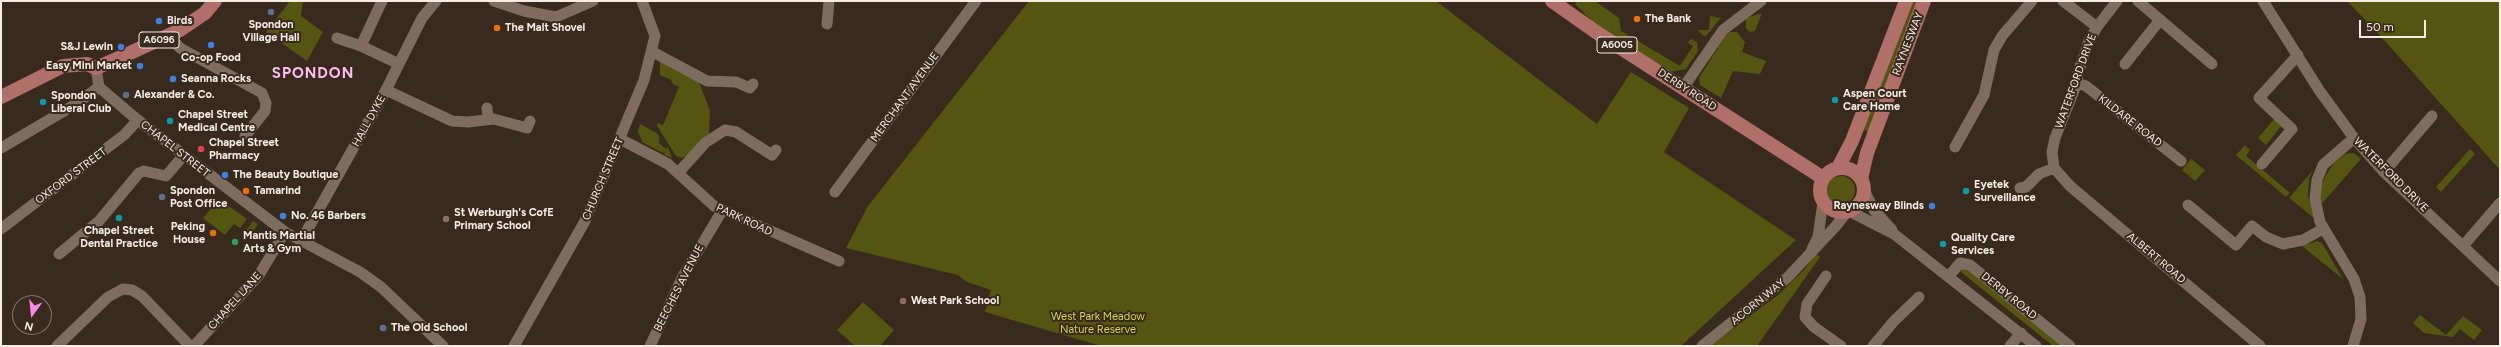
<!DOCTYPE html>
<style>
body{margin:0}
#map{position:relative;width:2501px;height:347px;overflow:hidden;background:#382a1d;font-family:Figtree,sans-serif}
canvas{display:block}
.frame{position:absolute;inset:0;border:2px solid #f6ece4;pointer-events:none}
.north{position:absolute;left:12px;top:295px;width:40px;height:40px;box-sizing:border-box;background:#382a1d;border:1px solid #84786d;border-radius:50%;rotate:195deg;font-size:11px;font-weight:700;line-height:16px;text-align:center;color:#f6ece4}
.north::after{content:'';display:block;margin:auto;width:14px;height:18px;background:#fa87e6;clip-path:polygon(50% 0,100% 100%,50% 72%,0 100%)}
.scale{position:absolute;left:2359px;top:20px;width:67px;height:18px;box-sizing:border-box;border:2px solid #f6ece4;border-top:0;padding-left:5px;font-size:12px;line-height:14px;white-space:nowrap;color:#f6ece4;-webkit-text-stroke:3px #382a1d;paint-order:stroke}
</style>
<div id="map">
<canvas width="2501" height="347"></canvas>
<div class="frame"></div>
<div class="north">N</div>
<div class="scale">50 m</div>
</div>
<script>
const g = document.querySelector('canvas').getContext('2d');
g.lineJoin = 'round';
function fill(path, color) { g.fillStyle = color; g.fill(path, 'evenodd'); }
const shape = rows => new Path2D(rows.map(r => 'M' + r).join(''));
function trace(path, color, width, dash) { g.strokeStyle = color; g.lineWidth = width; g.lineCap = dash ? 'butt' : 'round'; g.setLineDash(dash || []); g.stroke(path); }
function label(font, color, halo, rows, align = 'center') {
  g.font = font + ' Figtree,sans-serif'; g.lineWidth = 4; g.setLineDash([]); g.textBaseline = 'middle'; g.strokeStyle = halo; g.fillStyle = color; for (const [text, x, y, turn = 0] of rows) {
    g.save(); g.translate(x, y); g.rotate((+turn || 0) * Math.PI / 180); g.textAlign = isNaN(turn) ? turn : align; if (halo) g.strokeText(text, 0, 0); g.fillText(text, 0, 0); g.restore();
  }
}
fill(shape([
 [290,1,303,1,301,16,323,32,307,61,266,32],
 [1029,1,1436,1,1597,124,1631,72,1689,108,1664,152,1796,240,1681,346,1101,346,985,312,991,290,967,282,958,275,846,248,868,206],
 [1577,1,1595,1,1619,18,1621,31,1680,66,1693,46,1688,43,1689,41,1691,39,1697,42,1698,51,1686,69,1670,72,1592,21,1575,4],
 [1911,1,1919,1,1869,132,1861,129],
 [2347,1,2500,1,2500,170,2375,30],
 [1762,13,1755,31,1750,32,1746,28,1746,18],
 [1710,16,1721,18,1706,36,1702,35,1698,30,1709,30],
 [1730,32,1737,32,1745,42,1742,52,1766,61,1760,74,1733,71,1721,98,1700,85,1699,78,1726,35],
 [660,61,699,82,710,111,709,134,689,155,681,158,676,156,657,126,657,123,663,125,679,87,673,84,671,80,660,75],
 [2276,117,2283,124,2266,145,2258,138],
 [640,124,655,132,659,136,659,143,666,149,668,147,672,158,665,155,664,150,663,153,642,142,638,131],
 [2245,145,2250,150,2246,156,2290,193,2286,197,2236,155],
 [2470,149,2475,154,2441,192,2436,187],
 [2354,153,2361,159,2319,207,2321,186,2326,175,2334,163,2345,154],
 [2191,159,2205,170,2195,181,2182,170],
 [2313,170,2309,179,2308,196,2314,218,2289,198],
 '1827 190a14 14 0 1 1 28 0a14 14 0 1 1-28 0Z',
 [219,199,247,219,240,228,234,224,225,235,203,218],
 [253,221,258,224,250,237,244,233],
 [2317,241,2322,243,2343,279,2302,246],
 [1816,254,1820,257,1757,346,1710,346,1779,294,1804,270],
 [1967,267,2063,346,2053,346,1961,272,1961,269],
 [863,302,894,330,880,346,855,346,837,330],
 [2420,315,2446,335,2463,316,2482,330,2474,340,2460,329,2453,337,2424,333,2413,323]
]), '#545511');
trace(shape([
 [382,1,361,46,399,64],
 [494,1,524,11,556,17,593,1],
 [2063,1,2097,27],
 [2117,1,2097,27,2089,41,2078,73,2077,83,2055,138,2052,152,2054,168,2070,186,2260,346],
 [2138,1,2212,64],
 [2263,1,2319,90,2354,138,2384,172,2500,281],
 [827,24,829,1],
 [169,36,180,48,262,93,266,103,265,111,245,136],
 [337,38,361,46],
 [653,52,707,81,736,82,750,88,753,84],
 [2125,64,2160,20],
 [96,68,99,87,134,117,285,232,360,272,381,287,443,346],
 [2077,83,2086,86,2181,161],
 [1683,88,1723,30,1761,1],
 [386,90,452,121,468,122,494,119,527,128,530,121],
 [487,108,488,119],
 [620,139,668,164,714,206,839,261],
 [1955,147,1984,95,1994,50,2002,36,2032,1],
 [1,148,76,104,99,87],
 [2262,164,2292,129,2259,98,2298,55],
 [679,172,705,143,725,130,736,132,772,155,776,150],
 [2384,172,2432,116],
 [2020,188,2026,187,2039,174,2054,168],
 [1864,190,1874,210,1892,230],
 [835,192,976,1],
 [2188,205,2236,245,2252,226,2266,237,2283,244,2303,240,2323,229],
 [1849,211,1894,234,2036,346],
 [1,229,124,135,138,120],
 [301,241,386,90,422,18,436,1],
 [2463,246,2500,203],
 [1812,249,1818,237,1823,202],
 [59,254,99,221,139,173,144,171,166,176,183,156],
 [1826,276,1807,304,1805,317,1814,327,1841,346],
 [1949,276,1960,263,1970,265,2070,346],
 [57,346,108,297,123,289,132,290,142,296,190,346],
 [194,346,259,275,285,232],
 [514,346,585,221,644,80,655,36,642,1],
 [650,346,683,276,722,211],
 [1702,346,1787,278,1835,227,1847,212],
 [1873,346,1894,321,1919,297],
 [2010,346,2021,333],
 [2353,346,2361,319,2360,297,2354,279,2320,222,2315,199,2317,180,2323,165,2354,138]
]), '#7e6d5f', 11);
trace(shape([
 [1552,1,1596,32,1823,178],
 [1,97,63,66,87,64,96,68,119,58,180,30,205,13,215,1],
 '1820 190a22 22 0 1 1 44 0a22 22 0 1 1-44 0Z',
 [1838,168,1852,141,1906,1],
 [1861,179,1867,153,1924,1]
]), '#b06f69', 14);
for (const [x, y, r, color] of [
 [271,12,4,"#5c6f8a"],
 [1637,19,4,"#e8710a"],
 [159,21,4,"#3f7fe0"],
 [497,28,4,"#e8710a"],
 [211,45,4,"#3f7fe0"],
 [121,47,4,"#3f7fe0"],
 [140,66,4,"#3f7fe0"],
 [173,79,4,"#3f7fe0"],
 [126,95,4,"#5c6f8a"],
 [1835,100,4,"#0f9aa8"],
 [43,102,4,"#0f9aa8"],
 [170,121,4,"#0f9aa8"],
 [201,149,4,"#e0444e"],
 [225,175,4,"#3f7fe0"],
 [246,191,4,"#e8710a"],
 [1966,191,4,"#0f9aa8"],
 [162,197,4,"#5c6f8a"],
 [1932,206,4,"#3f7fe0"],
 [283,216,4,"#3f7fe0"],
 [119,218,4,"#0f9aa8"],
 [446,219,4,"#8d6e63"],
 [213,233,4,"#e8710a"],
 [235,242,4,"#2e9e5b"],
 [1943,244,4,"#0f9aa8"],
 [903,301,4,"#8d6e63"],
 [383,328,4,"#5c6f8a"]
]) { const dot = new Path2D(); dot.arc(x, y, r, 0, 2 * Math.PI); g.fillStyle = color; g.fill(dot); trace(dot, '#382a1d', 1.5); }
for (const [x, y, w] of [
 [159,40,40],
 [1617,45,40]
]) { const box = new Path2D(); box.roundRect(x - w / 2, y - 8, w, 16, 3); g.fillStyle = '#382a1d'; g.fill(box); trace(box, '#f6ece4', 1); }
label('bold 10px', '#f6ece4', null, [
 ["A6096",159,40],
 ["A6005",1617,45]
]);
label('bold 11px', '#f6ece4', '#382a1d', [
 ["The Bank",1645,19],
 ["Birds",167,21],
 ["Spondon",271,25,"center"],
 ["Village Hall",271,38,"center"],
 ["The Malt Shovel",505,28],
 ["S&J Lewin",113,47,"right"],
 ["Co-op Food",211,58,"center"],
 ["Easy Mini Market",132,66,"right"],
 ["Seanna Rocks",181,79],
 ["Aspen Court",1843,94],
 ["Care Home",1843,107],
 ["Alexander & Co.",134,95],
 ["Spondon",51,96],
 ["Liberal Club",51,109],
 ["Chapel Street",178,115],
 ["Medical Centre",178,128],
 ["Chapel Street",209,143],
 ["Pharmacy",209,156],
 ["The Beauty Boutique",233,175],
 ["Eyetek",1974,185],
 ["Surveillance",1974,198],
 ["Spondon",170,191],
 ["Post Office",170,204],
 ["Tamarind",254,191],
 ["Raynesway Blinds",1924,206,"right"],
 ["St Werburgh's CofE",454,213],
 ["Primary School",454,226],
 ["No. 46 Barbers",291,216],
 ["Peking",205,227,"right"],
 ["House",205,240,"right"],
 ["Chapel Street",119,231,"center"],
 ["Dental Practice",119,244,"center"],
 ["Mantis Martial",243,236],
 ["Arts & Gym",243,249],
 ["Quality Care",1951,238],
 ["Services",1951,251],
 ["West Park School",911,301],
 ["The Old School",391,328]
], 'left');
label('11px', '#f6ece4', '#382a1d', [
 ["RAYNESWAY",1908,44,-69],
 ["WATERFORD DRIVE",2076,81,-70],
 ["DERBY ROAD",1687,90,33],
 ["MERCHANT AVENUE",905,97,-54],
 ["HALL DYKE",369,121,-61],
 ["KILDARE ROAD",2130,121,38],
 ["CHAPEL STREET",175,149,38],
 ["WATERFORD DRIVE",2391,175,45],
 ["OXFORD STREET",71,176,-37],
 ["CHURCH STREET",603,179,-67],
 ["PARK ROAD",744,220,25],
 ["ALBERT ROAD",2156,258,40],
 ["BEECHES AVENUE",679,288,-63],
 ["DERBY ROAD",2009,296,39],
 ["CHAPEL LANE",235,301,-48],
 ["ACORN WAY",1758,302,-39]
]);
label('11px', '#d5d74e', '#382a1d', [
 ["West Park Meadow",1098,317],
 ["Nature Reserve",1098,330]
]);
g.letterSpacing = '1px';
label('bold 15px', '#fdbcf0', '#382a1d', [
 ["SPONDON",313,74]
]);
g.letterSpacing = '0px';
</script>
